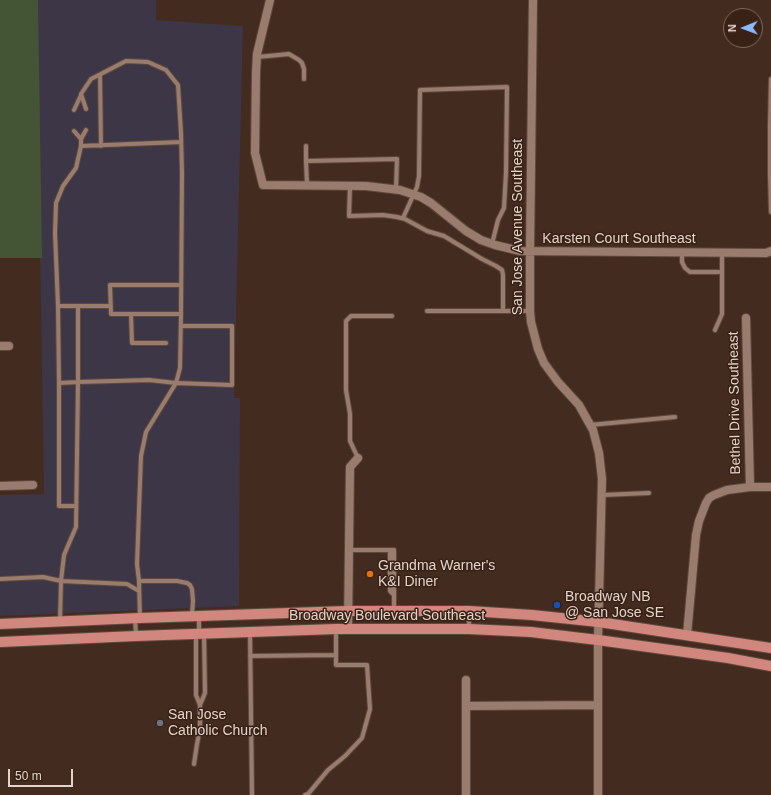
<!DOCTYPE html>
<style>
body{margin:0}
#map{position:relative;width:771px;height:795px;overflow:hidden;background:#442b1f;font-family:Helvetica,sans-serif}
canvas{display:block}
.north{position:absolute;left:723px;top:8px;width:40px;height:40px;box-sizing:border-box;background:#392115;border:1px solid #7d685e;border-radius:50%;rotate:269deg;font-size:11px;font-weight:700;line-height:16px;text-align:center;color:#e3d3cb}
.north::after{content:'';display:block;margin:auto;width:14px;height:18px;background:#8abafc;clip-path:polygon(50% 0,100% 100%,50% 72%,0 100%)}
.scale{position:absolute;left:8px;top:769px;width:65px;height:18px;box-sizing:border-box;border:2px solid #e3d3cb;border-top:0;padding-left:5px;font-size:12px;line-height:14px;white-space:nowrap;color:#e3d3cb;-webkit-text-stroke:3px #392115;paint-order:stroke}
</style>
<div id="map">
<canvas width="771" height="795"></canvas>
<div class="north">N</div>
<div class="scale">50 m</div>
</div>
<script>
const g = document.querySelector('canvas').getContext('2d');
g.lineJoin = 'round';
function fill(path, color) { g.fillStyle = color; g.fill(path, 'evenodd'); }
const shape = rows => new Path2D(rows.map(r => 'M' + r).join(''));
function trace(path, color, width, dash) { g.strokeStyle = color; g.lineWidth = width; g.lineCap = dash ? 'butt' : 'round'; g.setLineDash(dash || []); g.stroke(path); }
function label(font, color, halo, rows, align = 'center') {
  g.font = font + ' Helvetica,sans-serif'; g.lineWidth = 3; g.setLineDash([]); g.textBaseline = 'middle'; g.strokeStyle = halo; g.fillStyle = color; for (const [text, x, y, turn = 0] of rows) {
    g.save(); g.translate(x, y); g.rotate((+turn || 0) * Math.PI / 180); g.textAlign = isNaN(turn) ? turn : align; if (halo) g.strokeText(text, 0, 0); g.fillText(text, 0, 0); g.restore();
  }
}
fill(shape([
 [36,0,156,0,156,20,243,26,234,398,240,398,239,606,0,616,0,495,44,494]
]), '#3c3647');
fill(shape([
 [0,0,38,0,42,258,0,258]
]), '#435535');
const lane = shape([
 [257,57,289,54,299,60,302,63,304,69,304,79],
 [100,75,101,146],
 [771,79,770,125,770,174,771,212],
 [86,109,81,94,91,79,126,61,148,62,166,70,178,85,181,133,182,173,181,314,180,368,176,383,232,385,232,326,181,326],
 [74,110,81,95],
 [74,131,81,139,81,146,76,168,63,186,56,203,55,233,58,306,59,383,59,506,76,506],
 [81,139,86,130],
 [81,146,181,142],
 [306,146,306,161],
 [307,185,306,161,397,159,396,189],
 [350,186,349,216,383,215,397,217,405,219,427,231,444,236,482,259,496,266,502,270,503,275,503,311],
 [403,218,417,187,419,176,420,90,507,87,506,172,504,208,498,220,492,244],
 [682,252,682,262,685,268,690,272,722,272],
 [58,306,110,306],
 [427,311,530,311],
 [131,314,132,343,166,343],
 [181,314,111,314,110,285,181,285],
 [715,330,722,314,722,253],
 [59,383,78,382,78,306],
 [590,425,675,417],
 [358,458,350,441,350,414,346,390,346,321,351,316,392,316],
 [602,495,649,493],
 [349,550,394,550,394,611],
 [390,550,390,591,394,595],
 [0,579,43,577,61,581,127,584,139,591],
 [139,581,177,581,187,583,190,585,192,589,193,601,192,615],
 [199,616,199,633],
 [135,618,136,635],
 [60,621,61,581,64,555,76,527,78,382,149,380,176,383,146,432,141,456,137,564,139,581,140,618],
 [469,629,469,612],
 [250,632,252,795],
 [196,634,196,695,200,705,205,693,204,633],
 [250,656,336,655],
 [194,764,197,744,198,739,200,728,200,705],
 [305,795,308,794,328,770,345,756,362,738,370,709,367,665,336,665,336,630]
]);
const street = shape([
 [270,0,257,54,256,73,255,153,263,185,366,186,400,190,421,197,431,203,466,231,481,240,495,245,520,251,766,253,771,251],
 [533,0,530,251,530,311,531,322,538,349,544,363,558,382,579,405,584,414,593,430,599,453,602,479,598,640,598,795],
 [746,318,750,487],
 [0,346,9,346],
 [0,486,33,485],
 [348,629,350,467,358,458],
 [687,635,696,535,699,521,706,503,709,498,714,495,727,490,750,487,771,487],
 [466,706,598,705],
 [466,795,466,680]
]);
const primary = shape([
 [0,624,140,618,348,611,469,611,532,615,599,622,771,648],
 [0,642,136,636,336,629,469,629,531,632,598,640,728,658,771,666]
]);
trace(lane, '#5d493e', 6);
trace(street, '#5d493e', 10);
trace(primary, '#5d493e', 12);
trace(lane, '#997c6d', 4);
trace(street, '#997c6d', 8);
trace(primary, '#d1867e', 10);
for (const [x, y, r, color] of [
 [370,574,4,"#e8710a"],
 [557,605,4,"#1a4fb4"],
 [160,723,4,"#6b7280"]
]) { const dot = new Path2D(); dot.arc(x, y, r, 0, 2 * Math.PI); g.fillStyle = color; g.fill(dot); trace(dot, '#392115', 1.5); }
label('14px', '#e3d3cb', '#392115', [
 ["San Jose Avenue Southeast",518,227,-90],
 ["Karsten Court Southeast",619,239],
 ["Bethel Drive Southeast",735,403,-91],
 ["Broadway Boulevard Southeast",387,616]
]);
label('14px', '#e3d3cb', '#392115', [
 ["Grandma Warner's",378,566],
 ["K&I Diner",378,582],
 ["Broadway NB",565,597],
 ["@ San Jose SE",565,613],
 ["San Jose",168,715],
 ["Catholic Church",168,731]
], 'left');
</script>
